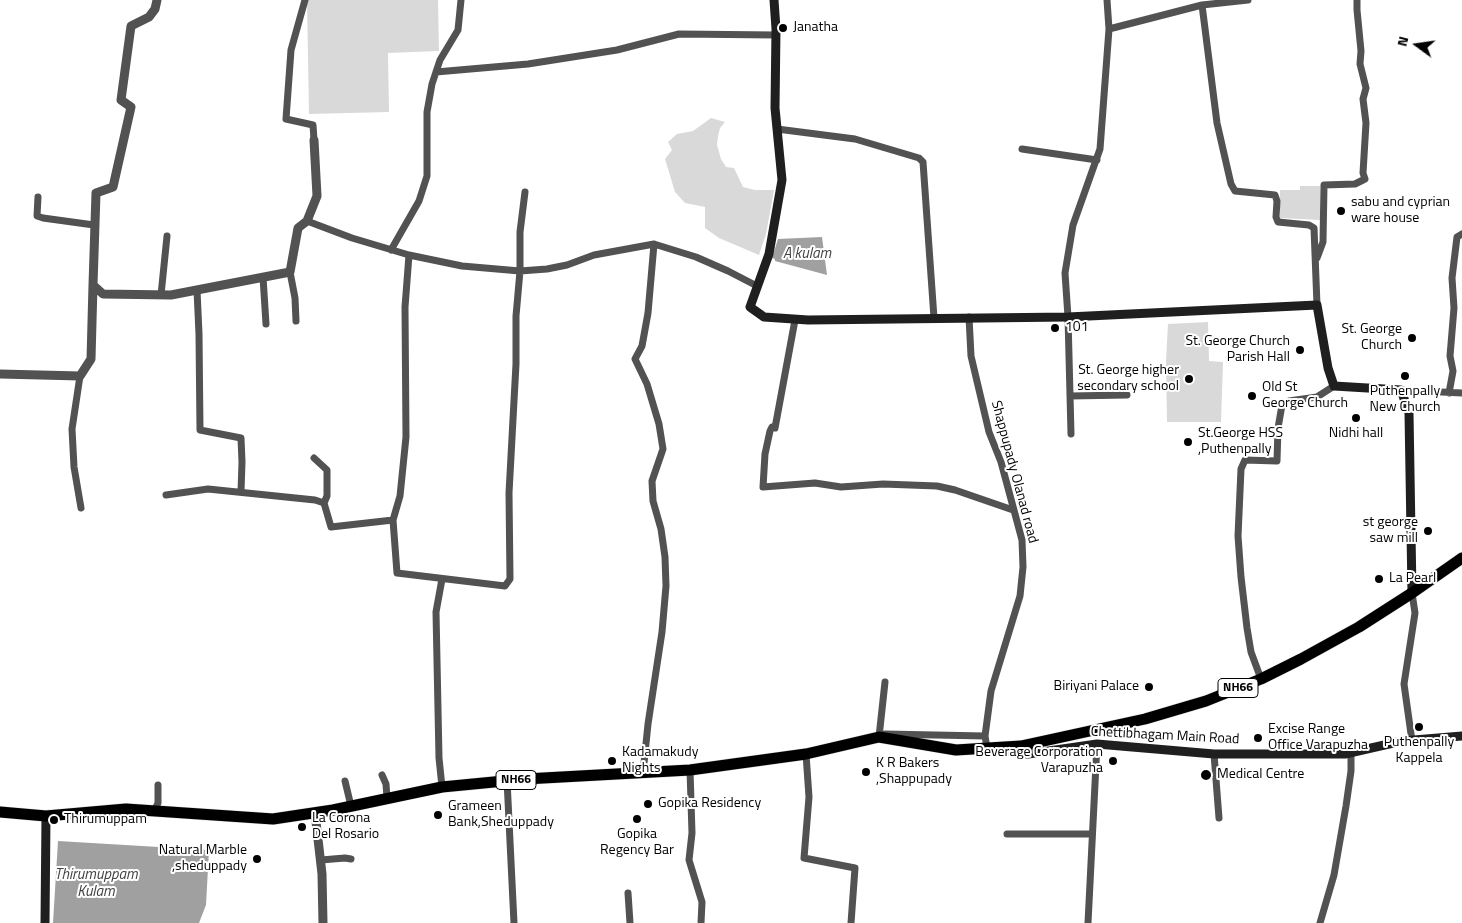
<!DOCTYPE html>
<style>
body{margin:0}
#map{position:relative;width:1462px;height:923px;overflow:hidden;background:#fff;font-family:"Titillium Web",sans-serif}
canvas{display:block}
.north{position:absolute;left:1392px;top:20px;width:50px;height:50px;-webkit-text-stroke:4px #fff;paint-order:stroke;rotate:284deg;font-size:14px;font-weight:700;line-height:20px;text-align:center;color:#000}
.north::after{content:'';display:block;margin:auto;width:18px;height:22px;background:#000;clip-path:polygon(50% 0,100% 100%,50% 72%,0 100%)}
</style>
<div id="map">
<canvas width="1462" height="923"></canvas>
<div class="north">N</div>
</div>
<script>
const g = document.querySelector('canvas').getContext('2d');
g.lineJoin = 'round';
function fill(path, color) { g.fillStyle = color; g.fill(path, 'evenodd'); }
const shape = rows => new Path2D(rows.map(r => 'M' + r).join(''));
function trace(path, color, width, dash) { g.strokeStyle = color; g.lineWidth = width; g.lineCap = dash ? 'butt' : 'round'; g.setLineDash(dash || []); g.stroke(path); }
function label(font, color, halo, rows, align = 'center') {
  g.font = font + ' "Titillium Web",sans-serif'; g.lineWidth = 4; g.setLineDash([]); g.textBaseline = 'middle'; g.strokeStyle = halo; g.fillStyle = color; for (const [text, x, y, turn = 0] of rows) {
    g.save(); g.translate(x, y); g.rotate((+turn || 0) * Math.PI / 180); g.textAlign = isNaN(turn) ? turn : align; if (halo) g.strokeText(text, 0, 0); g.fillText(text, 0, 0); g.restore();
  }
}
fill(shape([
 [307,0,438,0,439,51,388,53,389,112,309,114],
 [711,118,725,122,720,128,718,136,717,145,721,159,726,167,734,168,743,187,755,190,774,190,766,234,759,255,719,238,705,228,705,207,685,203,675,192,665,159,672,150,668,142,677,134,693,131],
 [1300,186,1320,186,1320,220,1280,218,1280,190,1300,190],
 [1208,322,1209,361,1223,362,1221,422,1167,422,1166,361,1168,324]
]), '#d9d9d9');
fill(shape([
 [822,237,827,275,775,261,775,259,772,258,778,239],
 [58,841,209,850,206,905,199,923,53,923]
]), '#a0a0a0');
const trunk = shape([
 [0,812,46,816,126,809,273,819,333,810,442,787,525,779,690,770,806,754,879,737,956,750,1021,746,1145,719,1206,701,1261,679,1301,659,1359,627,1412,593,1462,558]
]);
trace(trunk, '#dbdbdb', 12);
trace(shape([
 [305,0,291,50,286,119,313,125,314,140],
 [1202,5,1217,123,1231,184,1235,191,1275,195,1277,201,1276,217,1278,222,1309,225,1314,228,1317,305],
 [1109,29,1202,5,1248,0],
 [436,72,528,64,617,50,679,34,776,35],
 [777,129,855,139,919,158,923,162,934,318],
 [1022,149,1097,160],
 [38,197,37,216,43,218,94,225],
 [307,221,352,238,409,255,405,307,406,437,400,496,393,520],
 [391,250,419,201,427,176,427,112,432,84,440,60,458,30,461,0],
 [409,255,462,266,520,271,547,269,567,265,594,255,654,244],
 [1317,258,1323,242,1324,185,1355,184,1365,179,1363,173,1366,123,1363,99,1366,88,1360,64,1361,51,1357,10,1357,0],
 [290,272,295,298,296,321],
 [263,277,266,324],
 [197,290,199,334,200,430,241,438,242,462,241,492],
 [161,295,167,236],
 [969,317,971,356,989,432,1001,462,1022,540,1023,567,1020,596,991,691,985,736,987,748],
 [795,320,775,428,772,427,770,431,765,454,763,487,815,483,841,487,883,484,937,486,955,490,1013,510],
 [80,376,72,429,74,467,81,508],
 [1401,390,1462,393],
 [1449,393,1453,371,1450,356,1454,308,1452,278,1457,237,1462,234],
 [1070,396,1127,395],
 [1071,434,1068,317,1065,273,1073,225,1100,149,1109,29,1107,0],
 [314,458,327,470,327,496,324,503,331,527,393,520,397,573,505,586,510,579,509,493,516,364,516,316,520,271,520,232,525,192],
 [166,495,208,489,315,500,324,503],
 [1412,593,1415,613,1404,684,1412,741],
 [1261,679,1251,652,1247,628,1241,577,1238,536,1241,469,1245,460,1277,461,1278,428,1282,405,1289,401,1317,397,1334,386],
 [885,734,985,736],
 [879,737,885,682],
 [806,754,809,797,804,858,855,868,851,923],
 [1214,754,1219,818],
 [690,770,692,833,689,860,702,902,701,923],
 [643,773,648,724,662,632,666,586,665,557,661,529,653,501,652,481,663,449,659,424,647,384,635,359,642,346,648,313,654,244,696,257,728,271,757,286],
 [382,775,386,784,387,798],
 [507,780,514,923],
 [345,781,351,806],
 [442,787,439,758,436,612,442,579],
 [154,811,158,803,158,785],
 [1007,834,1092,834],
 [321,860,345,858,351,859],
 [628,893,630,923],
 [1088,923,1097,744],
 [1320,923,1334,875,1346,806,1351,771,1351,752]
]), '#525252', 7);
trace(shape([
 [157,0,155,9,149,17,131,26,121,100,131,107,113,187,96,193,93,285,103,294,171,295,290,272,298,228,307,221,317,196,314,140],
 [0,374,80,376,91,359,93,285],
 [315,813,322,874,323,923]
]), '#525252', 9);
trace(shape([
 [774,0,776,29,775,108,782,180,769,254,750,307,764,317,808,320,1068,317,1317,305,1328,368,1334,386,1401,390,1409,413,1412,593],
 [1005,751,1028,754,1097,744,1214,754,1345,754,1402,741,1462,736],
 [45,923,46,816]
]), '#1f1f1f', 9);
trace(trunk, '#000', 11);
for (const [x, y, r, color] of [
 [783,28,5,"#000"],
 [1341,211,5,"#000"],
 [1055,328,5,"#000"],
 [1412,338,5,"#000"],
 [1300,350,5,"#000"],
 [1405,376,5,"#000"],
 [1189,379,5,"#000"],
 [1252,396,5,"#000"],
 [1356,418,5,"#000"],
 [1188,442,5,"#000"],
 [1428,531,5,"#000"],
 [1379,579,5,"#000"],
 [1149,687,5,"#000"],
 [1419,727,5,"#000"],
 [1258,738,5,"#000"],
 [612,761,5,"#000"],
 [1113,761,5,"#000"],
 [866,772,5,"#000"],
 [1206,775,6,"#000"],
 [648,804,5,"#000"],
 [438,815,5,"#000"],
 [637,819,5,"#000"],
 [54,820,5,"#000"],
 [302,827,5,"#000"],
 [257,859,5,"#000"]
]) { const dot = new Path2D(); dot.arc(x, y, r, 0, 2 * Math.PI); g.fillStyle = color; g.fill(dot); trace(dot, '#fff', 2); }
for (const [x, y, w] of [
 [1238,688,40],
 [516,780,40]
]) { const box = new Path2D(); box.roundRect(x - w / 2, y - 9.5, w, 19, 4); g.fillStyle = '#fff'; g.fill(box); trace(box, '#000', 1); }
label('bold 12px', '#000', null, [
 ["NH66",1238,688],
 ["NH66",516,780]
]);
label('14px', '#000', '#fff', [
 ["Janatha",793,28],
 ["sabu and cyprian",1351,203],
 ["ware house",1351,219],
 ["101",1065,328],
 ["St. George",1402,330,"right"],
 ["Church",1402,346,"right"],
 ["St. George Church",1290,342,"right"],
 ["Parish Hall",1290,358,"right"],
 ["St. George higher",1179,371,"right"],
 ["secondary school",1179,387,"right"],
 ["Old St",1262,388],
 ["George Church",1262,404],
 ["Puthenpally",1405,392,"center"],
 ["New Church",1405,408,"center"],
 ["St.George HSS",1198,434],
 [",Puthenpally",1198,450],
 ["Nidhi hall",1356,434,"center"],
 ["st george",1418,523,"right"],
 ["saw mill",1418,539,"right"],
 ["La Pearl",1389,579],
 ["Biriyani Palace",1139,687,"right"],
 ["Excise Range",1268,730],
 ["Office Varapuzha",1268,746],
 ["Puthenpally",1419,743,"center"],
 ["Kappela",1419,759,"center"],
 ["Kadamakudy",622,753],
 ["Nights",622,769],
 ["Beverage Corporation",1103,753,"right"],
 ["Varapuzha",1103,769,"right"],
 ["K R Bakers",876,764],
 [",Shappupady",876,780],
 ["Medical Centre",1217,775],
 ["Gopika Residency",658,804],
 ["Grameen",448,807],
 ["Bank,Sheduppady",448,823],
 ["La Corona",312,819],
 ["Del Rosario",312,835],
 ["Thirumuppam",64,820],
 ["Gopika",637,835,"center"],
 ["Regency Bar",637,851,"center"],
 ["Natural Marble",247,851,"right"],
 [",sheduppady",247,867,"right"]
], 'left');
label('14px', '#000', '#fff', [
 ["Shappupady Olanad road",1014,472,75],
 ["Chettibhagam Main Road",1165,736,3]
]);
label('italic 15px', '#414141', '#fff', [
 ["A kulam",807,254],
 ["Thirumuppam",96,875],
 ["Kulam",96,892]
]);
</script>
